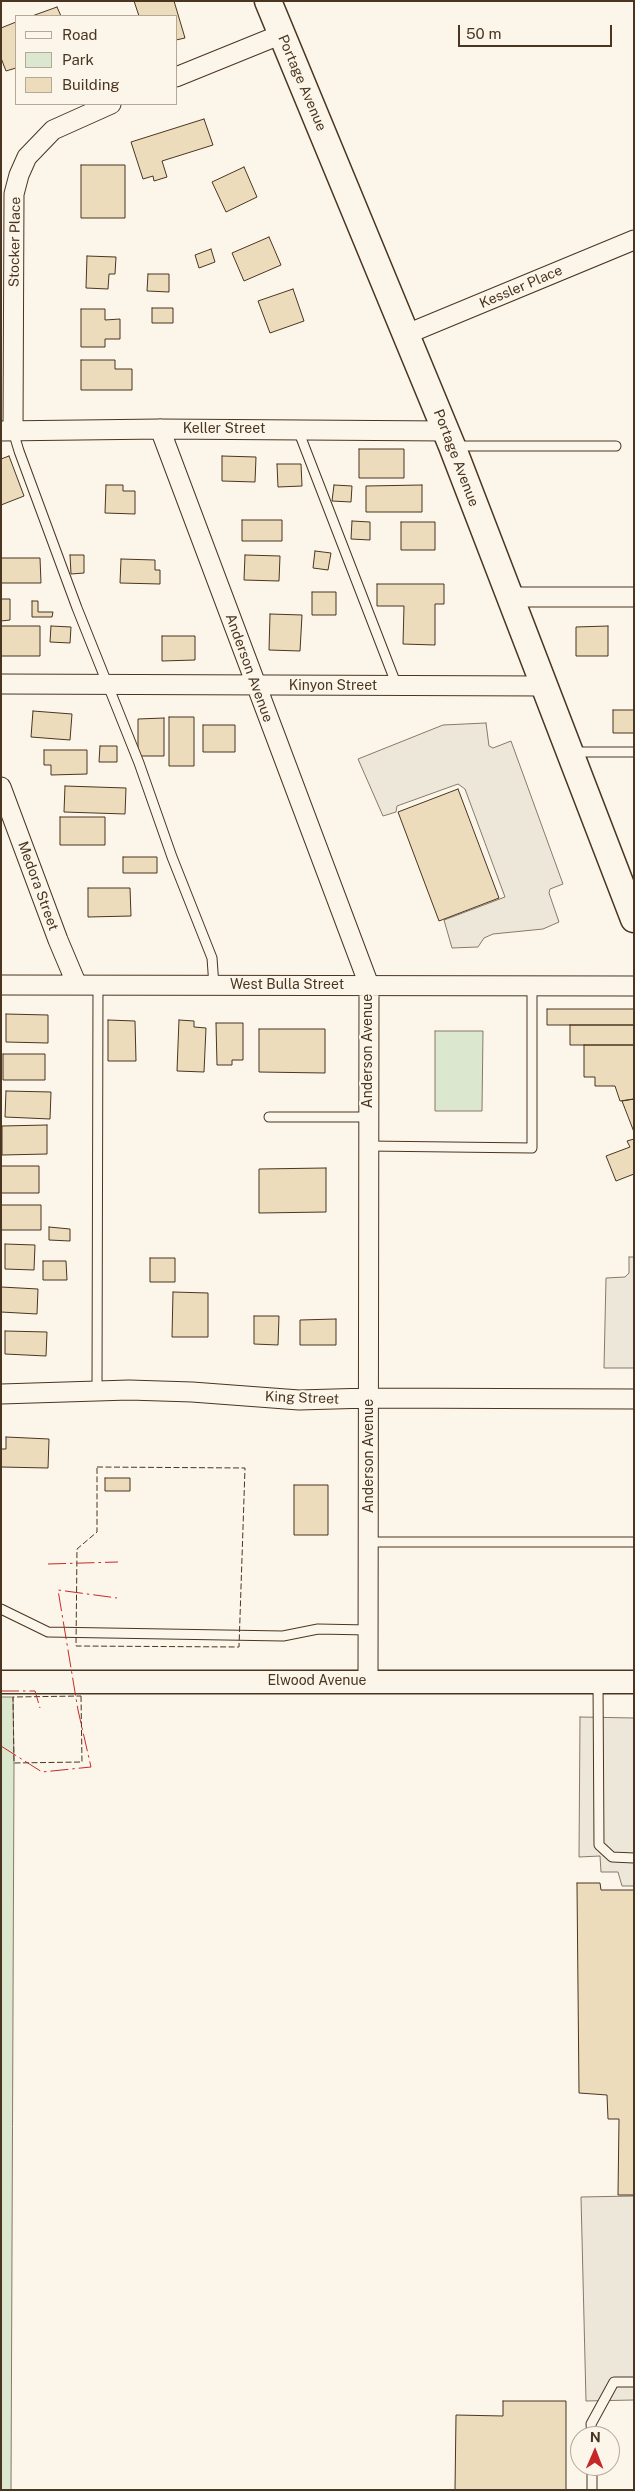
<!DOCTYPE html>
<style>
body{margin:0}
#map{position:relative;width:635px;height:2491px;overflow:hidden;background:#fbf6e9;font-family:"Public Sans",sans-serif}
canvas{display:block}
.frame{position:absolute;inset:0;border:2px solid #4a3520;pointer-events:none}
.legend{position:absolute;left:15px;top:15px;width:162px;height:90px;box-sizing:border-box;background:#fbf6e9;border:1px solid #b4a999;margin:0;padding:6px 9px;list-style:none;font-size:15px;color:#4a3520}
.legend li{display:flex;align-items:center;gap:10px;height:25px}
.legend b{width:25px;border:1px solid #b4a999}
.north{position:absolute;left:570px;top:2426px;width:50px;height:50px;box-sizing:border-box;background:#fbf6e9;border:1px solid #b4a999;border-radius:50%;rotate:1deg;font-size:14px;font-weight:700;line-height:20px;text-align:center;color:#4a3520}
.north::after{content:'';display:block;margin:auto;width:18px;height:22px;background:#c62828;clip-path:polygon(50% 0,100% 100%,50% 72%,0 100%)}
.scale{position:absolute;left:458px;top:25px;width:154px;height:22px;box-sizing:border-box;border:2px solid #4a3520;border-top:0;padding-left:6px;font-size:15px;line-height:18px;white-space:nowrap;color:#4a3520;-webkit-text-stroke:4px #fbf6e9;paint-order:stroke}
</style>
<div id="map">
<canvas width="635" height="2491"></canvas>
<div class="frame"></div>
<ul class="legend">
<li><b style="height:6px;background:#fbf6e9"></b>Road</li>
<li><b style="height:14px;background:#dce7d0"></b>Park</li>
<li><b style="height:14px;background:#ecdcbc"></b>Building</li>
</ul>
<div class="north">N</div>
<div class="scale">50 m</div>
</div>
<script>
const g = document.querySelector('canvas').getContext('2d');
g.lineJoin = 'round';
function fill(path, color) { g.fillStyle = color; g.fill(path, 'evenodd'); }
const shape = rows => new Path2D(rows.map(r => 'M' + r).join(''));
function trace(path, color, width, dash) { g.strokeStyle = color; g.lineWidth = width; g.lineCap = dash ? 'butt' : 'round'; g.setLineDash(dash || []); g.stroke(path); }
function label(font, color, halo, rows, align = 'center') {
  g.font = font + ' "Public Sans",sans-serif'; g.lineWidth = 4; g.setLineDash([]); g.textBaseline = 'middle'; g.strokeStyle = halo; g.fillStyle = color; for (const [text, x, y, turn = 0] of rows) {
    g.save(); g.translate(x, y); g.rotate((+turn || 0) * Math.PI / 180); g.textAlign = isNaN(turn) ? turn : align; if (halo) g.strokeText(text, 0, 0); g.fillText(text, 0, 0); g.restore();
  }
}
const green = shape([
 [435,1031,483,1031,482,1111,435,1111,435,1031],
 [1,1697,13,1697,14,1763,11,2490,1,2490,1,1697]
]);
fill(green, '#dce7d0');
trace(green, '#887966', 1);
const parking = shape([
 [486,723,489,746,493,748,511,741,563,884,550,889,549,893,559,922,543,929,493,934,484,938,478,947,452,948,444,920,505,897,465,789,458,784,397,806,396,812,383,816,358,759,443,725,486,723],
 [629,1257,634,1257,634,1368,604,1368,606,1278,625,1277,629,1273,629,1257],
 [580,1717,634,1718,634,1886,622,1886,618,1872,601,1872,600,1856,579,1857,580,1717],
 [634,2196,634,2400,586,2401,581,2197,634,2196]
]);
fill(parking, '#ede7d9');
trace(parking, '#887966', 1);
const building = shape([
 [134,1,174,1,185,38,176,40,176,16,139,16,134,1],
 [57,7,61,16,32,16,57,7],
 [16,22,16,68,6,71,1,58,1,28,16,22],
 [204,119,213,145,162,161,167,177,154,181,153,176,143,179,131,142,204,119],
 [81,165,125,165,125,218,81,218,81,165],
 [244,167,257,197,226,212,212,182,244,167],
 [269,237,281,265,244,281,232,253,269,237],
 [211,249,215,262,199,268,195,255,211,249],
 [87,256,116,257,115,274,109,274,108,289,86,288,87,256],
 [148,274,169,274,169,292,147,291,148,274],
 [293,289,304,321,270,333,258,301,293,289],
 [152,308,173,308,173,323,152,323,152,308],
 [81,309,105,309,105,320,120,319,120,339,105,339,105,347,81,347,81,309],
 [81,360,115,360,115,369,132,369,132,390,81,390,81,360],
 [359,449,404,449,404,478,359,478,359,449],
 [9,456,24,496,1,505,1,459,9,456],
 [222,456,256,457,255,482,222,481,222,456],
 [277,464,301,464,302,486,278,487,277,464],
 [106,485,123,485,123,491,135,491,135,514,105,513,106,485],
 [334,485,352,486,351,502,332,501,334,485],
 [422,485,422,512,366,512,366,486,422,485],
 [242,520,282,520,282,541,242,541,242,520],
 [352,521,370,522,370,540,351,539,352,521],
 [401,522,435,522,435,550,401,550,401,522],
 [315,551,331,553,328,570,313,568,315,551],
 [70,555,84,555,84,573,71,574,70,555],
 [245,555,280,556,279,581,244,580,245,555],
 [1,558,40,558,41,583,1,583,1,558],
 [121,559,155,560,155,570,160,570,160,584,120,583,121,559],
 [377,584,444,584,444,604,435,604,435,645,403,644,404,606,377,606,377,584],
 [312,592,336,592,336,615,312,615,312,592],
 [1,599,10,599,10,620,1,621,1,599],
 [32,601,38,601,38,612,53,612,52,617,32,617,32,601],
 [270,614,302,615,300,651,269,650,270,614],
 [1,626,40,626,40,656,1,656,1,626],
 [51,626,71,627,70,643,50,642,51,626],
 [608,626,608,656,576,656,576,627,608,626],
 [162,636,195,636,195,660,162,661,162,636],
 [613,710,634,710,634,733,613,733,613,710],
 [33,711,72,714,70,740,31,737,33,711],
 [169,717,194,717,194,766,169,766,169,717],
 [164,718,164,756,138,756,138,719,164,718],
 [203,725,235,725,235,752,203,752,203,725],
 [100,746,117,746,117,762,99,762,100,746],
 [44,750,87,750,87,774,51,775,51,765,44,765,44,750],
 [65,786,126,788,125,814,64,812,65,786],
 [458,789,499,898,439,921,398,812,458,789],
 [60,817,105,817,105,845,60,845,60,817],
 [123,857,157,857,157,873,123,873,123,857],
 [88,888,130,888,131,916,88,917,88,888],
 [547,1009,634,1009,634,1025,547,1025,547,1009],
 [6,1014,48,1015,48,1043,6,1042,6,1014],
 [108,1020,135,1021,136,1061,108,1061,108,1020],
 [179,1020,194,1021,194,1027,206,1028,204,1072,177,1071,179,1020],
 [216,1023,243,1023,243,1060,232,1060,232,1065,217,1065,216,1023],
 [570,1025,634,1025,634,1045,570,1045,570,1025],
 [259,1029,325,1029,325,1073,259,1072,259,1029],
 [584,1045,634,1045,634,1099,620,1101,615,1086,595,1086,595,1077,584,1077,584,1045],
 [3,1054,45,1054,45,1080,3,1080,3,1054],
 [6,1091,51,1092,50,1119,5,1117,6,1091],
 [634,1099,634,1132,622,1101,634,1099],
 [47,1125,47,1154,2,1155,2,1126,47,1125],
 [634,1139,634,1174,616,1181,606,1156,630,1147,627,1141,634,1139],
 [1,1166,39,1166,39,1193,1,1193,1,1166],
 [326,1168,326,1212,259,1213,259,1169,326,1168],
 [1,1205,41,1205,41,1230,1,1230,1,1205],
 [49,1227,70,1229,70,1241,49,1240,49,1227],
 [5,1244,35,1245,34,1270,5,1269,5,1244],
 [150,1258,175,1258,175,1282,150,1282,150,1258],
 [43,1261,66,1261,67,1280,43,1280,43,1261],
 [1,1287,38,1289,37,1314,1,1312,1,1287],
 [173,1292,208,1293,208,1337,172,1337,173,1292],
 [254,1316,279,1316,278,1345,254,1344,254,1316],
 [336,1319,336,1345,300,1345,300,1320,336,1319],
 [5,1331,47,1332,46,1356,5,1354,5,1331],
 [6,1437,49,1439,48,1468,1,1467,1,1449,6,1449,6,1437],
 [105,1478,130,1478,130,1491,105,1491,105,1478],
 [294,1485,328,1485,328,1535,294,1535,294,1485],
 [577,1883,600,1883,601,1890,634,1890,634,2195,618,2195,619,2119,608,2119,607,2095,579,2093,577,1883],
 [503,2401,566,2401,566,2490,455,2490,456,2415,503,2416,503,2401]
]);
fill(building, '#ecdcbc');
trace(building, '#4a3520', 1);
const service = shape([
 [298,430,397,686],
 [13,431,19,451,77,608,139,763,172,857,212,958,214,986],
 [455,446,616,446],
 [573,752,634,752],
 [269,1117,367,1117],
 [368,1146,532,1148,532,985],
 [97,1391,98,985],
 [368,1542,634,1542],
 [1,1609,48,1632,283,1636,318,1629,368,1630],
 [598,1682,599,1845,612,1857,634,1858],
 [592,2436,591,2424,614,2382,634,2382],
 [592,2466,592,2490]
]);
const minor = shape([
 [176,77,282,34],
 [407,334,634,240],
 [160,429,369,985,368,1681],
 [1,431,160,429,446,431],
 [13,431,14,194,19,175,27,157,53,130,111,104],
 [510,597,634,597],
 [1,684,544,686],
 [1,787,58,940,77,985],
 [1,985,634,986],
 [1,1394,129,1390,192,1392,299,1400,369,1398,634,1399]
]);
const tertiary = shape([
 [1,1682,634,1682]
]);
const secondary = shape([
 [268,1,452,446,634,919]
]);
trace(service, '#4a3520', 11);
trace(minor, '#4a3520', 21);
trace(tertiary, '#4a3520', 25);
trace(secondary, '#4a3520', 29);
trace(service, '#fbf6e9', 9);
trace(minor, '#fbf6e9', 19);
trace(tertiary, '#fbf6e9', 22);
trace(secondary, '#fbf6e9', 26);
trace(shape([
 [97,1467,245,1468,239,1647,76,1646,77,1549,97,1532,97,1467],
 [81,1696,82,1762,14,1763,13,1697,81,1696]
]), '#4a3520', 1, [6, 2.5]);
trace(shape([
 [48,1564,118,1562],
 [1,1691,35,1691,40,1708],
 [1,1746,42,1772,91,1767,78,1710,58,1590,117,1598]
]), '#c62828', 1, [18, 4, 2.5, 4]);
label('14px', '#4a3520', '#fbf6e9', [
 ["Portage Avenue",302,83,67],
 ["Stocker Place",15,242,-89],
 ["Kessler Place",521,287,-23],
 ["Keller Street",224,429],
 ["Portage Avenue",456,458,69],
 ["Anderson Avenue",249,668,70],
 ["Kinyon Street",333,686],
 ["Medora Street",38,886,70],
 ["West Bulla Street",287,985],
 ["Anderson Avenue",368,1051,-90],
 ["King Street",302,1398,2],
 ["Anderson Avenue",369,1456,-90],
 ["Elwood Avenue",317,1681]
]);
</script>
